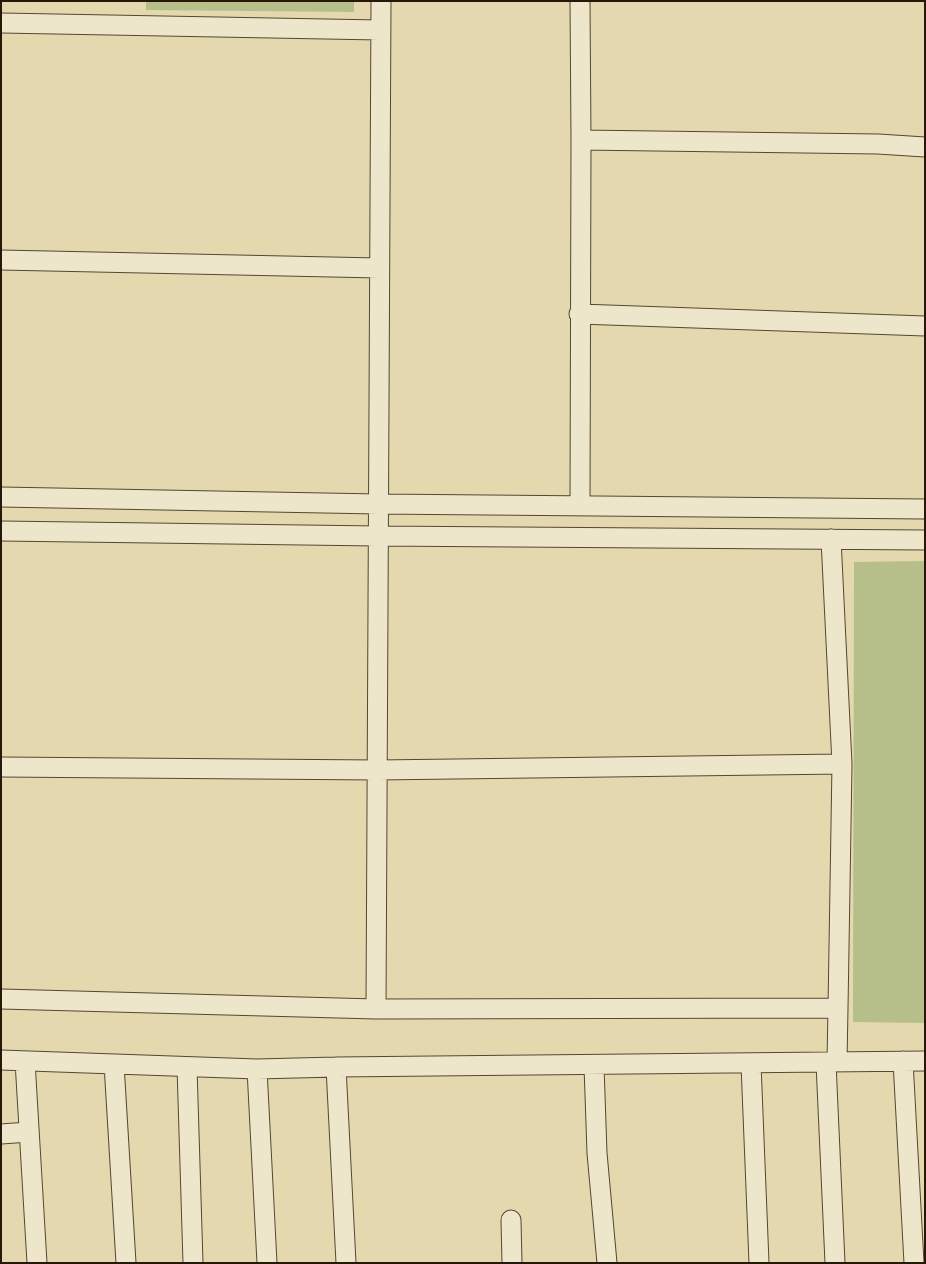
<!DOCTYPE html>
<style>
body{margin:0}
#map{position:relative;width:926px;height:1264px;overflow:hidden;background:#e4d8af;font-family:Cardo,serif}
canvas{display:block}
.frame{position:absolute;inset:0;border:2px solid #281606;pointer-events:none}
</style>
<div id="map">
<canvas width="926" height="1264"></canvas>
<div class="frame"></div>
</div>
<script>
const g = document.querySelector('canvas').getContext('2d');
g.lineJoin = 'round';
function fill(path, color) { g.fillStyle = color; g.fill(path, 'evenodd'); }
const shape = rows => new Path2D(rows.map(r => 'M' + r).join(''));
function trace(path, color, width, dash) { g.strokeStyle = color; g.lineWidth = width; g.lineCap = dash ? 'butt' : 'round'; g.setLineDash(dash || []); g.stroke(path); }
fill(shape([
 [146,1,354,1,354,12,146,10],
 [925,561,925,1023,853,1022,854,562]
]), '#b6be89');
const minor = shape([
 [1,23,380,30],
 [581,140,878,144,925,147],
 [1,260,379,268],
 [579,314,925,326],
 [1,497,378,504,925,509],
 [580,506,581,140,580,1],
 [1,531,378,536,925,540],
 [1,767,377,770,842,764],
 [1,999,376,1009,838,1008,842,764,831,539],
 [376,1009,381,1],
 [1,1060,257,1069,336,1067,925,1061],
 [25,1061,37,1263],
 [903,1061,914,1263],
 [837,1062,838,1008],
 [826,1063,835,1263],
 [114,1064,126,1263],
 [751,1064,759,1263],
 [594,1066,597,1153,607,1263],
 [187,1067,193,1263],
 [336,1067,346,1263],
 [257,1069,267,1263],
 [1,1134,29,1132],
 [511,1220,512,1263]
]);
trace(minor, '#574630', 21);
trace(minor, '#ede6cb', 19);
</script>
